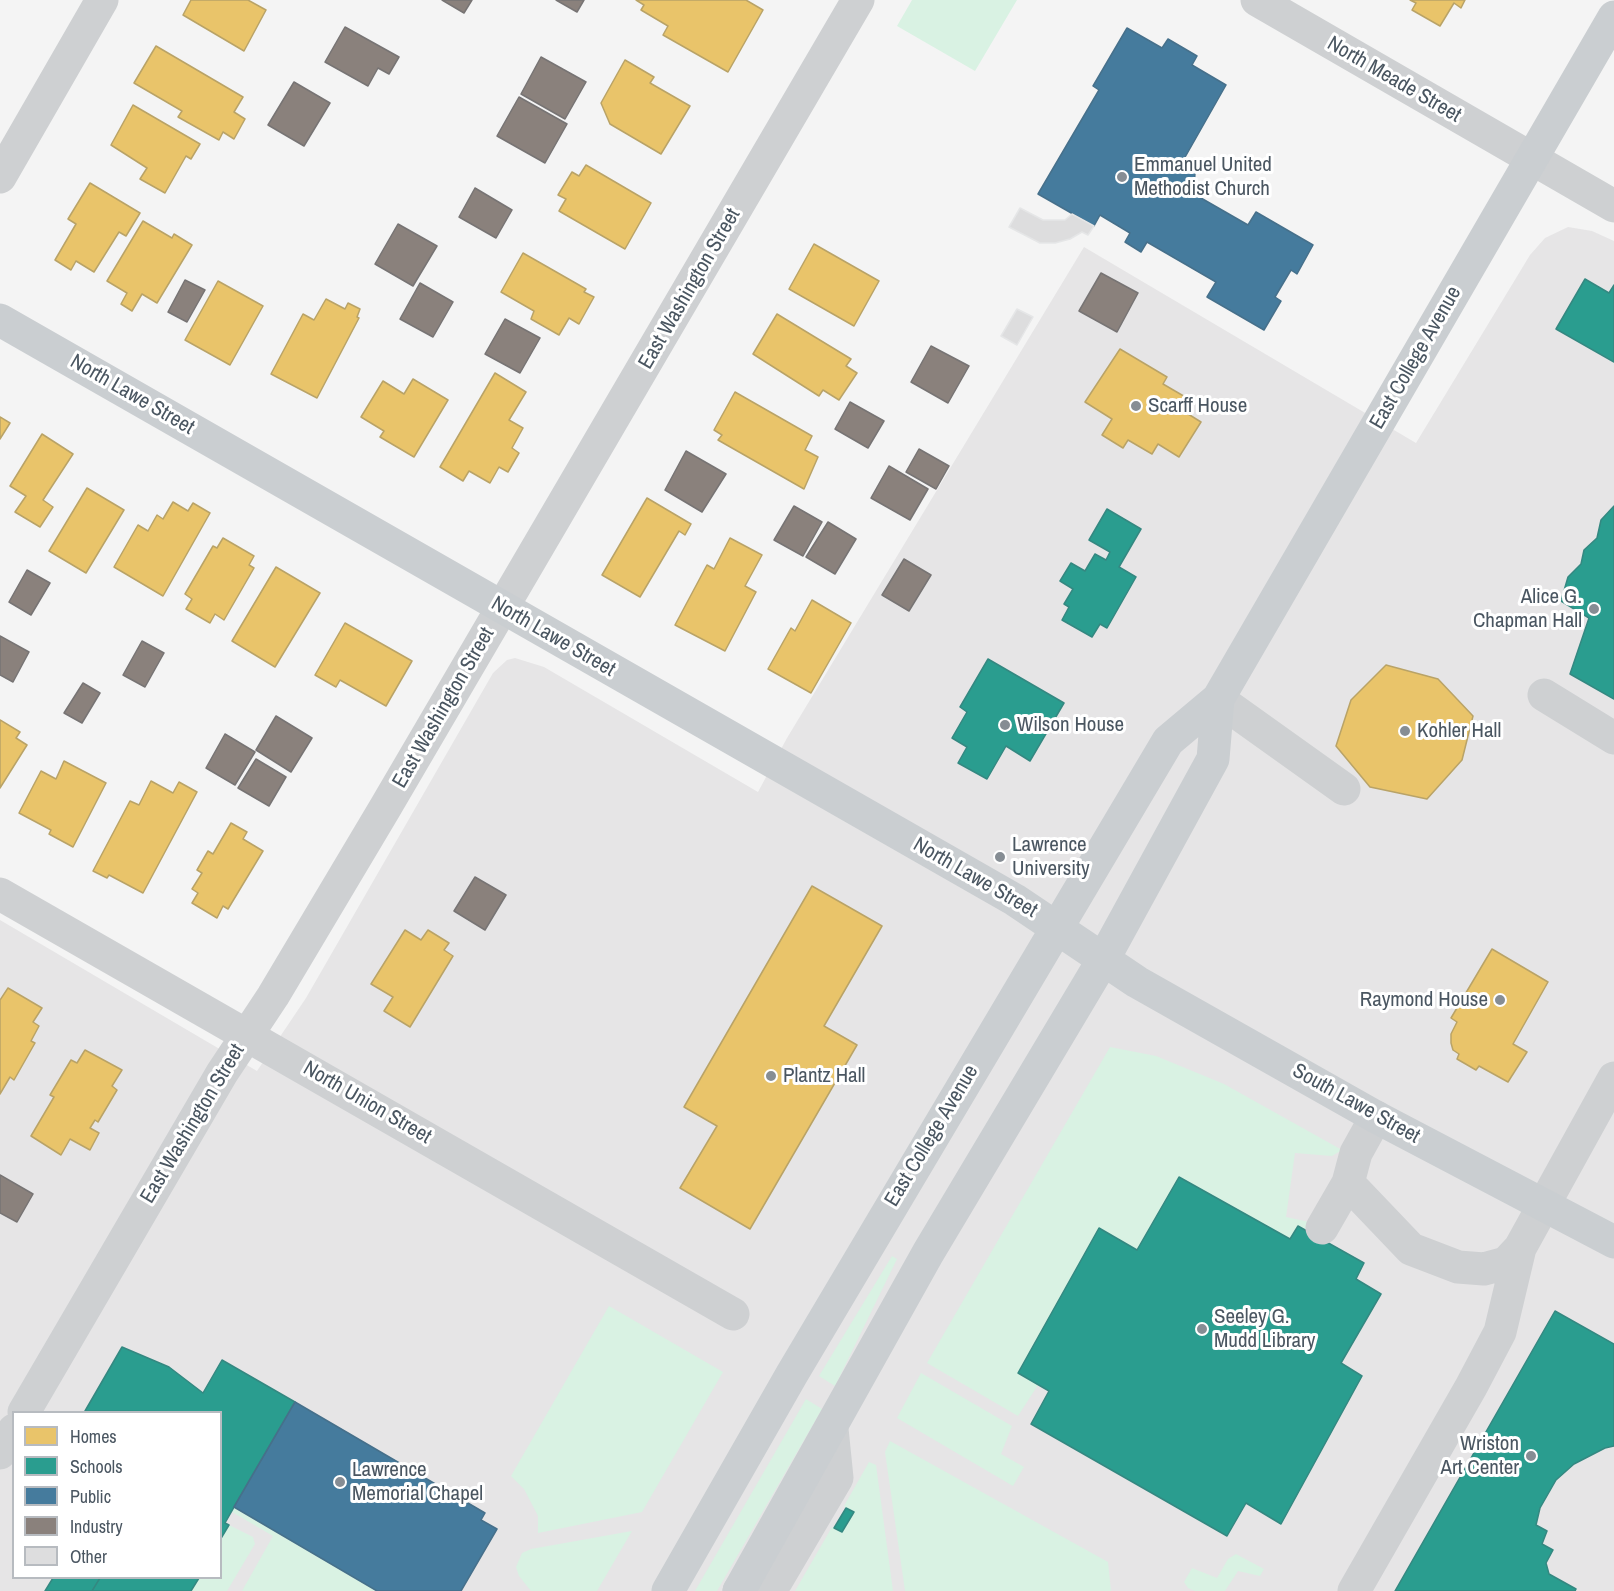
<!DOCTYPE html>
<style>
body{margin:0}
#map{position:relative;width:1614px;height:1591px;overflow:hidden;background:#f4f4f4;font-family:"Archivo Narrow",sans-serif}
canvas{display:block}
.legend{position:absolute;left:12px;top:1411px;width:210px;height:168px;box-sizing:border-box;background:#fff;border:2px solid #b7bbc0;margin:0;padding:8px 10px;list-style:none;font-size:18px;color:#4a5661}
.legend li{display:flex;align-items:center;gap:12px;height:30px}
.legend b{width:30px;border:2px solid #b7bbc0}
</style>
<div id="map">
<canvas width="1614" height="1591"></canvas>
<ul class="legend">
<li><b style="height:16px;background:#e9c46a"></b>Homes</li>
<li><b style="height:16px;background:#2a9d8f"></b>Schools</li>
<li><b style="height:16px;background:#457b9d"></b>Public</li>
<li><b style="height:16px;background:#8a817c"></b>Industry</li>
<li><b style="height:16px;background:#ddddde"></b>Other</li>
</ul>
</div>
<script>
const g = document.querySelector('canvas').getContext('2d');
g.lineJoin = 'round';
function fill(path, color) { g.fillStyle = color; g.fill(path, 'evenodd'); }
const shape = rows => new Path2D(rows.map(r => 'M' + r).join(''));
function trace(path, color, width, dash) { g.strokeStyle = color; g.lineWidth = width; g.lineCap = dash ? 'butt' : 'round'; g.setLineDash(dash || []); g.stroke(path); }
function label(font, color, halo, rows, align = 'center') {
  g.font = font + ' "Archivo Narrow",sans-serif'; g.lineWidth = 6; g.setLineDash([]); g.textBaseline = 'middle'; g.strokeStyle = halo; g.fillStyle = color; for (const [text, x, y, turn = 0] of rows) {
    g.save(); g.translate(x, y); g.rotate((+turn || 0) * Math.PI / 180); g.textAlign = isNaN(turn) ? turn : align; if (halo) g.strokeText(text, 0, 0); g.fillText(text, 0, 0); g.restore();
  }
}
fill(shape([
 [1568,227,1592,231,1614,241,1614,1591,0,1591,0,920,257,1071,306,998,493,673,507,660,515,658,544,667,758,792,787,738,1084,247,1416,443,1530,255,1545,238],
 [14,1412,220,1412,220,1578,14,1578]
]), '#e6e5e6');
fill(shape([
 [912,0,1017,0,975,71,897,26],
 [1110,1047,1156,1056,1224,1084,1342,1150,1332,1156,1295,1153,1286,1217,1314,1223,1313,1234,1298,1226,1290,1239,1179,1177,1137,1250,1018,1373,1038,1385,1018,1416,927,1363],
 [892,1256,897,1259,835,1386,819,1376],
 [609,1306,723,1372,642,1512,538,1533,538,1516,524,1489,511,1476],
 [921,1373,1012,1426,1001,1454,1024,1467,1013,1486,897,1418],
 [806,1399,822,1409,717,1591,695,1591],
 [890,1441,1108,1562,1111,1591,905,1591,885,1452],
 [869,1462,876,1465,893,1591,795,1591,832,1527,834,1528,846,1508,844,1506],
 [234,1507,377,1591,242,1591,273,1536,232,1512],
 [229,1525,253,1537,255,1544,227,1591,191,1591,199,1578,220,1578,221,1540],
 [632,1531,597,1591,531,1591,519,1576,516,1567,522,1553,531,1549],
 [1236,1554,1264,1569,1260,1576,1238,1571,1225,1591,1195,1591,1188,1588,1184,1582,1192,1568,1217,1578,1228,1559]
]), '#d9f2e3');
const homes = shape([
 [191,0,248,0,266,10,244,51,183,15,191,0],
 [636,0,746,0,763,10,728,72,663,35,668,26,641,10,644,5,636,0],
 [1410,0,1465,0,1461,8,1454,3,1440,26,1412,10,1416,3,1410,0],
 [156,46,243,97,234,112,245,119,234,139,223,132,219,140,178,117,182,111,134,83,156,46],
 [625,60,654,77,650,83,690,106,661,154,610,124,601,103,625,60],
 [133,105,200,144,191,159,186,156,165,193,140,179,147,168,111,145,133,105],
 [586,165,651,203,625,249,559,211,566,199,558,195,572,172,579,176,586,165],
 [90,183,140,213,126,236,119,232,94,272,76,261,71,270,55,260,76,224,68,219,90,183],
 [143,221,172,238,174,234,192,245,157,303,142,294,132,311,121,304,127,293,107,281,143,221],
 [814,244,879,281,854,326,789,289,814,244],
 [523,253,586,289,584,292,594,297,579,324,569,318,559,335,531,319,534,311,501,292,523,253],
 [218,281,263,306,230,365,185,340,218,281],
 [326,299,345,309,348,303,360,309,357,317,359,318,317,398,271,374,303,314,314,320,326,299],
 [777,314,851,359,846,366,857,373,839,400,823,390,819,396,753,354,777,314],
 [1120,349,1167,377,1163,384,1187,398,1180,409,1201,422,1179,457,1158,444,1152,454,1128,440,1123,448,1102,435,1112,419,1085,402,1120,349],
 [495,373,526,392,509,420,523,428,512,448,519,453,508,472,499,467,490,483,469,471,463,481,440,467,495,373],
 [413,379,448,400,414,457,380,437,384,431,361,417,383,381,404,394,413,379],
 [735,392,812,436,805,450,818,457,804,489,718,440,722,435,714,430,735,392],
 [0,417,10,423,0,439,0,417],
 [42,434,73,454,43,500,53,507,40,527,15,512,26,496,10,486,42,434],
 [87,488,124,510,86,573,49,551,87,488],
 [647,498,691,524,685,535,679,531,640,597,602,575,647,498],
 [173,502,188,511,193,503,210,513,163,596,114,567,138,525,148,531,157,515,163,519,173,502],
 [223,538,254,556,249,565,254,568,224,620,215,614,210,623,186,609,192,599,185,594,213,546,217,548,223,538],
 [730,538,762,555,745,586,756,592,725,651,675,625,707,565,714,569,730,538],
 [276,567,320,593,275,667,232,641,276,567],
 [812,600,851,623,811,693,768,669,791,628,795,631,812,600],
 [345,623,412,661,386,706,340,680,336,687,315,675,345,623],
 [1386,665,1438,679,1473,716,1462,760,1427,799,1370,787,1336,746,1351,700,1386,665],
 [0,720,20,732,16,738,27,745,0,788,0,720],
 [64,761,106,783,73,847,49,834,51,830,19,813,41,771,56,779,64,761],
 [151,781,173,793,179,782,197,792,143,893,109,875,107,878,93,871,130,801,139,805,151,781],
 [231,823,247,832,243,839,263,851,228,909,223,906,217,918,192,903,198,893,192,889,202,873,197,870,208,851,213,854,231,823],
 [812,886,882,926,824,1026,857,1045,750,1229,680,1188,717,1126,684,1107,812,886],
 [405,930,421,940,428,930,449,943,444,950,453,956,410,1027,384,1011,393,997,371,984,405,930],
 [1492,949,1548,982,1513,1044,1527,1052,1508,1082,1479,1066,1476,1070,1457,1059,1459,1054,1453,1050,1451,1043,1451,1034,1457,1022,1451,1018,1492,949],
 [8,988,42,1008,33,1022,39,1026,31,1041,35,1043,14,1080,10,1077,0,1094,0,1000,8,988],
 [85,1050,122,1070,112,1086,117,1090,98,1122,95,1120,90,1128,99,1133,90,1150,70,1139,61,1155,31,1136,54,1097,50,1095,71,1060,77,1063,85,1050]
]);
fill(homes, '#e9c46a');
trace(homes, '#b9a367', 1.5);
const schools = shape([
 [1585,279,1609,293,1614,285,1614,362,1556,329,1585,279],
 [1614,506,1614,699,1570,674,1589,618,1561,601,1568,577,1581,564,1584,550,1597,538,1601,520,1614,506],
 [1107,509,1141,529,1119,567,1136,577,1107,628,1100,624,1092,637,1062,620,1069,607,1064,604,1073,589,1060,581,1071,563,1085,571,1095,554,1106,560,1110,552,1089,540,1107,509],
 [988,659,1064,703,1030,761,1006,746,987,779,958,763,967,747,952,738,967,712,960,707,988,659],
 [1179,1177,1290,1239,1298,1226,1364,1263,1356,1279,1381,1294,1341,1363,1362,1376,1281,1524,1246,1503,1227,1536,1031,1424,1049,1391,1018,1373,1099,1228,1137,1250,1179,1177],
 [1555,1311,1614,1344,1614,1446,1605,1448,1574,1464,1556,1480,1540,1508,1536,1525,1547,1531,1542,1544,1553,1550,1546,1563,1549,1574,1576,1589,1575,1591,1395,1591,1555,1311],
 [122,1347,169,1367,203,1393,222,1360,295,1402,234,1507,225,1523,229,1525,220,1540,220,1412,85,1411,122,1347],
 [846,1508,854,1512,842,1532,834,1528,846,1508],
 [53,1578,100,1578,92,1591,45,1591,53,1578],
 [100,1578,199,1578,191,1591,92,1591,100,1578]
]);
fill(schools, '#2a9d8f');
trace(schools, '#348881', 1.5);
const public = shape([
 [1127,28,1162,48,1168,39,1197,56,1192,65,1226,85,1184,159,1195,172,1194,194,1248,225,1256,212,1313,245,1297,274,1291,270,1275,297,1281,301,1264,330,1207,297,1216,282,1147,242,1141,252,1125,242,1130,233,1100,215,1094,226,1038,194,1099,90,1093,86,1127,28],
 [295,1402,485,1513,481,1520,497,1529,461,1591,377,1591,234,1507,295,1402]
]);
fill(public, '#457b9d');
trace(public, '#46708b', 1.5);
const industry = shape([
 [442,0,472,0,464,13,442,0],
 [556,0,584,0,577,12,556,0],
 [345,27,399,57,389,74,378,68,368,86,325,62,345,27],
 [541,57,586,82,565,119,521,94,541,57],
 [294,82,330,103,304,146,268,125,294,82],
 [519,97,567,124,545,163,497,136,519,97],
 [475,188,512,210,496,238,459,217,475,188],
 [398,224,437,246,413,286,375,264,398,224],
 [1101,273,1138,293,1117,332,1079,311,1101,273],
 [185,280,205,290,187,322,168,312,185,280],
 [420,283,453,302,433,337,400,319,420,283],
 [505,319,540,338,520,373,485,354,505,319],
 [931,346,969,366,948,403,911,382,931,346],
 [850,402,884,421,868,448,835,429,850,402],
 [919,449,949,466,936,489,906,472,919,449],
 [686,451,726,474,702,512,665,490,686,451],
 [889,466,928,489,910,520,871,498,889,466],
 [794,506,822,522,803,556,774,540,794,506],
 [828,522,856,539,835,574,806,557,828,522],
 [904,559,931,575,909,611,882,595,904,559],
 [27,570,50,583,31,615,9,602,27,570],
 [0,636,29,652,13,682,0,675,0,636],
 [142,641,164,653,145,687,123,675,142,641],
 [83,683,100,693,82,723,64,713,83,683],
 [276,716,312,738,291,772,256,750,276,716],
 [225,734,255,752,235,785,206,768,225,734],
 [256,759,286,777,269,806,238,788,256,759],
 [475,877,506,895,485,930,454,911,475,877],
 [0,1175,33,1194,17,1222,0,1213,0,1175]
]);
fill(industry, '#8a817c');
trace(industry, '#777474', 1.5);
const building = shape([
 [1020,208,1043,220,1065,220,1072,214,1094,226,1088,235,1082,232,1070,239,1055,243,1040,243,1009,227,1020,208],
 [1017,309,1033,317,1017,345,1001,336,1017,309]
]);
fill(building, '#ddddde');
trace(building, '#e5e6e7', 1.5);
trace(shape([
 [1257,0,1614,206],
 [0,177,102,0],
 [1544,695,1614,738],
 [1218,699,1344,789],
 [0,894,733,1314],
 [1348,1183,1411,1249,1458,1267,1484,1269,1506,1263,1520,1248,1614,1078],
 [1322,1228,1348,1183,1356,1153,1376,1117],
 [24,1412,222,1073,273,996,385,808,858,0],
 [0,1453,14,1430],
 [739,1591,777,1580,837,1478,832,1429],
 [1354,1591,1471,1387,1500,1332,1520,1248]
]), '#ced0d2', 33);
trace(shape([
 [0,320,1015,900,1137,982,1376,1117,1614,1242],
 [668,1591,792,1374,1168,741,1218,699,1614,17],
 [739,1591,928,1253,1103,960,1213,759,1218,699]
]), '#caced1', 33);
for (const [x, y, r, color] of [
 [1122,177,6,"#868d94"],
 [1136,406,6,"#868d94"],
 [1594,609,6,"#868d94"],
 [1005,725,6,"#868d94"],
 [1405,731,6,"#868d94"],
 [1000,857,6,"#868d94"],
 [1500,1000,6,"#868d94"],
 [771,1076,6,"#868d94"],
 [1202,1329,6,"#868d94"],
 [1531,1456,6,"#868d94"],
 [340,1482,6,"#868d94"]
]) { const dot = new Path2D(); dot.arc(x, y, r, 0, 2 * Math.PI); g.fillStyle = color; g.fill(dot); trace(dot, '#fff', 2); }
label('21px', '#4a5661', '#fff', [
 ["North Meade Street",1394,80,30],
 ["East Washington Street",690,289,-60],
 ["East College Avenue",1416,358,-60],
 ["North Lawe Street",132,395,30],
 ["North Lawe Street",553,637,30],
 ["East Washington Street",444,708,-60],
 ["North Lawe Street",975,878,30],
 ["North Union Street",367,1103,30],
 ["South Lawe Street",1356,1104,29],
 ["East Washington Street",193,1124,-59],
 ["East College Avenue",932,1136,-59]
]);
label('21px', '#4a5661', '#fff', [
 ["Emmanuel United",1134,165],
 ["Methodist Church",1134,189],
 ["Scarff House",1148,406],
 ["Alice G.",1582,597,"right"],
 ["Chapman Hall",1582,621,"right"],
 ["Wilson House",1017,725],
 ["Kohler Hall",1417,731],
 ["Lawrence",1012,845],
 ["University",1012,869],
 ["Raymond House",1488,1000,"right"],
 ["Plantz Hall",783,1076],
 ["Seeley G.",1214,1317],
 ["Mudd Library",1214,1341],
 ["Wriston",1519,1444,"right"],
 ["Art Center",1519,1468,"right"],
 ["Lawrence",352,1470],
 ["Memorial Chapel",352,1494]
], 'left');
</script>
